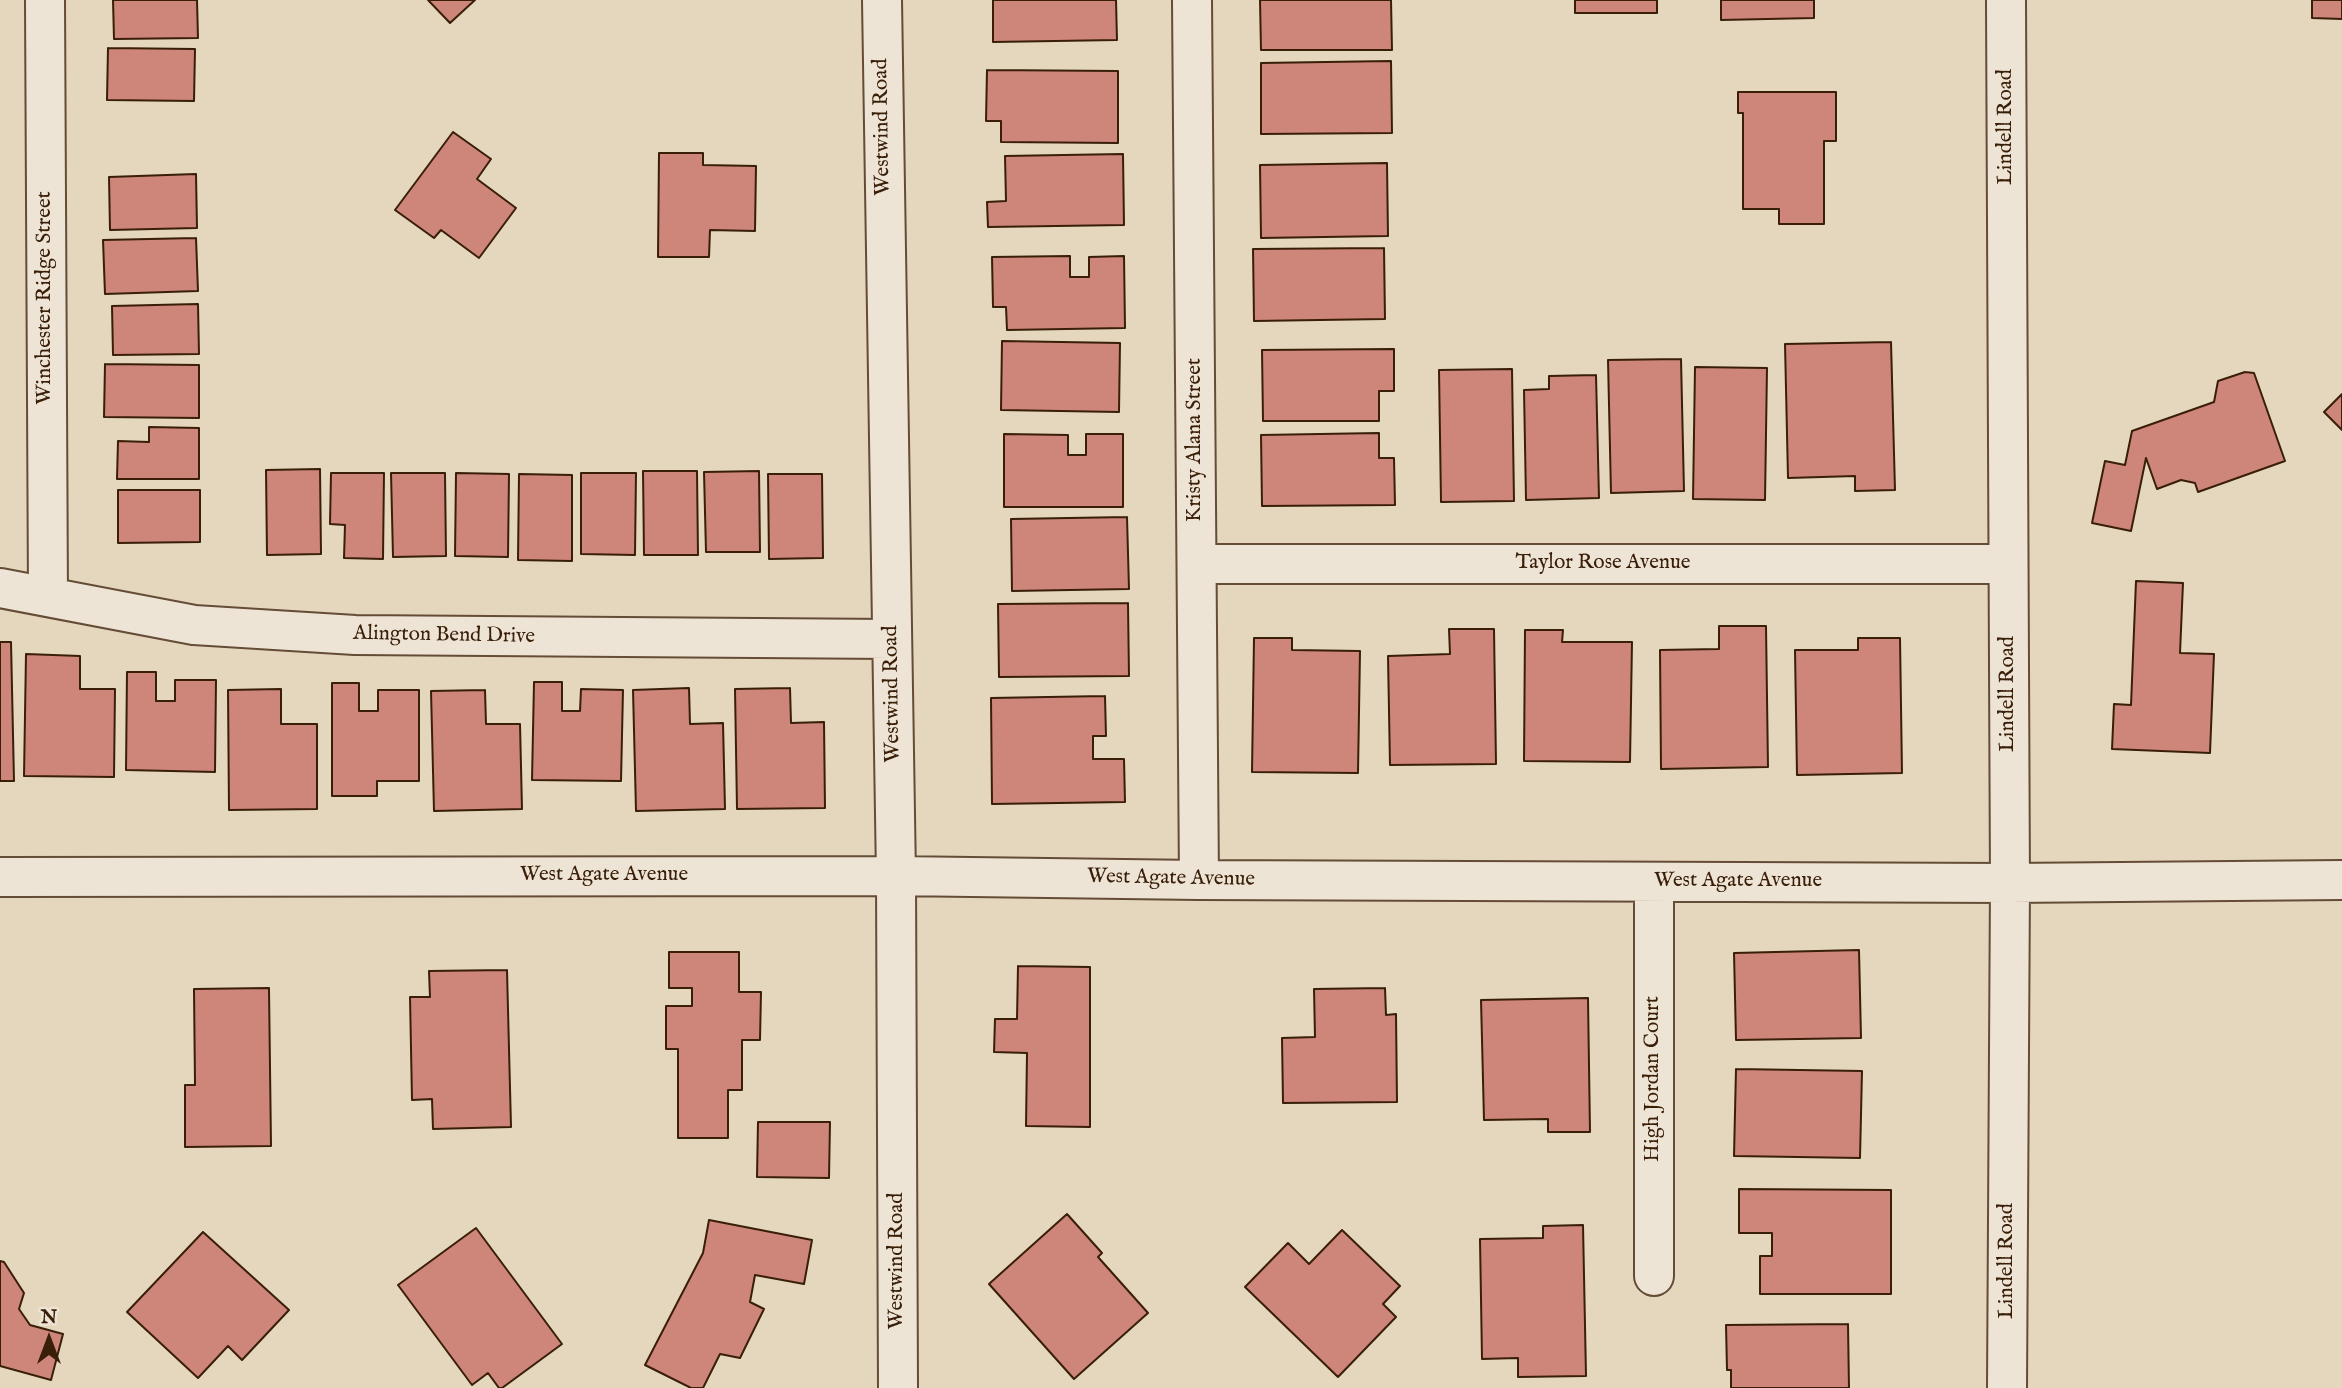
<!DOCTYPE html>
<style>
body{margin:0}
#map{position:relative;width:2342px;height:1388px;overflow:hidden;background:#e5d6be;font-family:"IM FELL English",serif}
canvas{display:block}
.north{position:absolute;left:14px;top:1304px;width:70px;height:70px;-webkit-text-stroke:5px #eee4d5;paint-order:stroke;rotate:0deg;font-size:19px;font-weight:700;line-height:28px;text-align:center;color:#391e08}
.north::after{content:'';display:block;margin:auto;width:24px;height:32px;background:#391e08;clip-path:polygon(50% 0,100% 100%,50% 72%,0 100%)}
</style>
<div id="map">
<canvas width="2342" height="1388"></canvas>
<div class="north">N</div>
</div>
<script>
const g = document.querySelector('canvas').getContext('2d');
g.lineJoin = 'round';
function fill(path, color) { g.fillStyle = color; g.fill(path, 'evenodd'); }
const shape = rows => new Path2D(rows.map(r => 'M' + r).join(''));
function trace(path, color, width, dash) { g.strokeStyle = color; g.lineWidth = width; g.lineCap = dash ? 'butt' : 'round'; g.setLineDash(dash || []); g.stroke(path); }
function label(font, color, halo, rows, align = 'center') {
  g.font = font + ' "IM FELL English",serif'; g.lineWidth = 5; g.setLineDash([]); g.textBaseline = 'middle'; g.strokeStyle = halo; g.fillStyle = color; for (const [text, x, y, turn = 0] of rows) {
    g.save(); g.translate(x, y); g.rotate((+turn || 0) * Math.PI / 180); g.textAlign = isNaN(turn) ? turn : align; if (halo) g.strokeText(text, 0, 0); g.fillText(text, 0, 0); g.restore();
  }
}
const building = shape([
 [113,0,197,0,198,38,114,39,113,0],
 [428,0,475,0,450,23,428,0],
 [993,0,1116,0,1117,40,993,42,993,0],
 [1260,0,1391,0,1392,50,1261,50,1260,0],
 [1575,0,1657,0,1657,13,1575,13,1575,0],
 [1721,0,1814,0,1814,18,1721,20,1721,0],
 [2312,0,2342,0,2342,19,2312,18,2312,0],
 [108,48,195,49,194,101,107,100,108,48],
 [1391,61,1392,133,1261,134,1261,63,1391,61],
 [987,70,1118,71,1118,143,1001,142,1001,121,986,121,987,70],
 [1738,92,1836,92,1836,141,1824,141,1824,224,1779,224,1779,209,1743,209,1743,113,1738,113,1738,92],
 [453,132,491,159,477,179,516,208,479,258,441,230,434,238,395,210,453,132],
 [659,153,703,153,703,165,756,166,755,231,710,230,709,257,658,257,659,153],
 [1123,154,1124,225,988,227,987,202,1006,201,1005,156,1123,154],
 [1387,163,1388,236,1261,238,1260,165,1387,163],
 [196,174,197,228,110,230,109,177,196,174],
 [196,238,198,291,105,294,103,240,196,238],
 [1384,248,1385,319,1254,321,1253,249,1384,248],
 [1070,256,1070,277,1089,277,1089,257,1124,256,1125,328,1007,330,1006,307,993,307,992,257,1070,256],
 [198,304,199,354,113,355,112,306,198,304],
 [1002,341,1120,343,1119,412,1001,410,1002,341],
 [1891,342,1895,490,1855,491,1855,476,1788,478,1785,344,1891,342],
 [1394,349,1394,391,1379,391,1379,421,1263,421,1262,350,1394,349],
 [1681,359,1684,491,1611,493,1608,360,1681,359],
 [105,364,199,365,199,418,104,417,105,364],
 [1695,367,1767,368,1765,500,1693,499,1695,367],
 [1512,369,1514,501,1441,502,1439,370,1512,369],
 [2245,372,2254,373,2285,461,2198,492,2195,483,2181,480,2157,489,2146,458,2131,531,2092,523,2105,461,2125,465,2132,431,2214,402,2218,381,2245,372],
 [1596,375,1599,498,1526,500,1524,390,1549,389,1549,376,1596,375],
 [2342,394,2342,430,2324,412,2342,394],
 [149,427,199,428,199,479,117,479,118,441,149,442,149,427],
 [1379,433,1379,458,1394,458,1395,505,1262,506,1261,435,1379,433],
 [1004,434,1068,435,1068,455,1086,455,1086,434,1123,434,1123,507,1004,507,1004,434],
 [320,469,321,554,267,555,266,470,320,469],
 [643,471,697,471,698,555,644,555,643,471],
 [759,471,760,552,706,552,704,472,759,471],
 [331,473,384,473,383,559,344,558,345,525,330,524,331,473],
 [391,473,445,473,446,556,393,557,391,473],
 [456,473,509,474,508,557,455,556,456,473],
 [581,473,636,473,635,555,581,554,581,473],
 [519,474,572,475,572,561,518,560,519,474],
 [768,474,822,474,823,558,769,559,768,474],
 [118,490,200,490,200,542,118,543,118,490],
 [1127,517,1129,589,1012,591,1011,519,1127,517],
 [2136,581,2183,583,2180,653,2214,654,2210,753,2112,749,2114,704,2131,705,2136,581],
 [1128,603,1129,676,999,677,998,604,1128,603],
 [1719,626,1766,626,1768,767,1661,769,1660,650,1719,649,1719,626],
 [1449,629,1494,629,1496,764,1390,765,1388,656,1450,654,1449,629],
 [1525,630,1563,630,1562,642,1632,642,1630,762,1524,761,1525,630],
 [1254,638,1292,638,1292,650,1360,651,1358,773,1252,772,1254,638],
 [1858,638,1900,638,1902,773,1797,775,1795,650,1858,650,1858,638],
 [0,642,11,642,14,781,0,781,0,642],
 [26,654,80,656,80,689,115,689,114,777,24,776,26,654],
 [127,672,156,672,156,701,175,701,175,680,216,680,215,772,126,770,127,672],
 [534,682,562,682,562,711,580,711,581,689,623,690,621,781,532,780,534,682],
 [332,683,359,683,359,711,378,711,378,690,419,690,419,781,377,781,377,796,332,796,332,683],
 [689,688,690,724,723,723,725,809,636,811,633,690,689,688],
 [790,688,791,723,824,722,825,808,737,809,735,689,790,688],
 [281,689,281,724,317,724,317,809,229,810,228,690,281,689],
 [485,690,486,724,520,724,522,809,434,811,431,691,485,690],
 [1105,696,1106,736,1093,736,1093,759,1124,759,1125,802,992,804,991,698,1105,696],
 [1859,950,1861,1038,1736,1040,1734,953,1859,950],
 [669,952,739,952,739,992,761,992,760,1040,742,1040,742,1090,728,1090,728,1138,678,1138,678,1049,666,1049,666,1006,692,1006,692,988,669,988,669,952],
 [1018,966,1090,967,1090,1127,1026,1126,1027,1053,994,1052,995,1019,1017,1019,1018,966],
 [507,970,511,1127,433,1129,432,1099,412,1100,410,997,430,997,429,971,507,970],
 [269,988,271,1146,185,1147,185,1085,195,1085,194,989,269,988],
 [1385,988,1386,1015,1396,1014,1397,1102,1283,1103,1282,1038,1315,1037,1314,989,1385,988],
 [1588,998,1590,1132,1548,1132,1548,1119,1484,1120,1481,1000,1588,998],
 [1736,1069,1862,1071,1860,1158,1734,1156,1736,1069],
 [758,1122,830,1122,829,1178,757,1177,758,1122],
 [1739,1189,1891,1190,1891,1294,1760,1294,1760,1256,1772,1256,1772,1233,1739,1233,1739,1189],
 [1067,1214,1102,1253,1098,1257,1148,1313,1074,1379,989,1284,1067,1214],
 [709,1220,812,1240,804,1284,755,1275,750,1302,764,1309,740,1358,720,1354,703,1388,691,1388,645,1365,703,1253,709,1220],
 [1583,1225,1586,1376,1518,1377,1518,1358,1482,1359,1480,1239,1543,1238,1543,1226,1583,1225],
 [476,1228,562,1344,502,1388,499,1388,488,1373,472,1385,398,1285,476,1228],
 [1342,1230,1400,1286,1383,1304,1396,1317,1338,1377,1245,1287,1288,1243,1309,1264,1342,1230],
 [203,1232,289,1310,242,1360,228,1346,198,1378,127,1312,203,1232],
 [0,1261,4,1262,24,1293,19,1309,30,1325,63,1334,51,1380,0,1366,0,1261],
 [1848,1324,1849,1388,1731,1388,1731,1370,1727,1370,1726,1325,1848,1324]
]);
fill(building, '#ce857a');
trace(building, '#391e08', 2);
const minor = shape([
 [45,0,48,597],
 [882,0,896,876,898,1388],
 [1192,0,1199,880],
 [2006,0,2010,883,2007,1388],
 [1197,564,2008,564],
 [0,588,194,625,355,635,891,639],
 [0,877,896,876,1199,880,2010,883,2342,880],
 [1654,882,1654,1276]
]);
trace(minor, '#644c36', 42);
trace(minor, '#eee4d5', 38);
label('21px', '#391e08', '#eee4d5', [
 ["Westwind Road",883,127,-91],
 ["Lindell Road",2007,127,-90],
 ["Winchester Ridge Street",46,298,-90],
 ["Kristy Alana Street",1196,440,-90],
 ["Taylor Rose Avenue",1603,564],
 ["Alington Bend Drive",444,636,1],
 ["Westwind Road",893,694,-91],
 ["Lindell Road",2009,694,-90],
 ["West Agate Avenue",604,876],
 ["West Agate Avenue",1171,879,1],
 ["West Agate Avenue",1738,882],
 ["High Jordan Court",1654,1079,-90],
 ["Westwind Road",898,1261,-90],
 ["Lindell Road",2008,1261,-90]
]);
</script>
